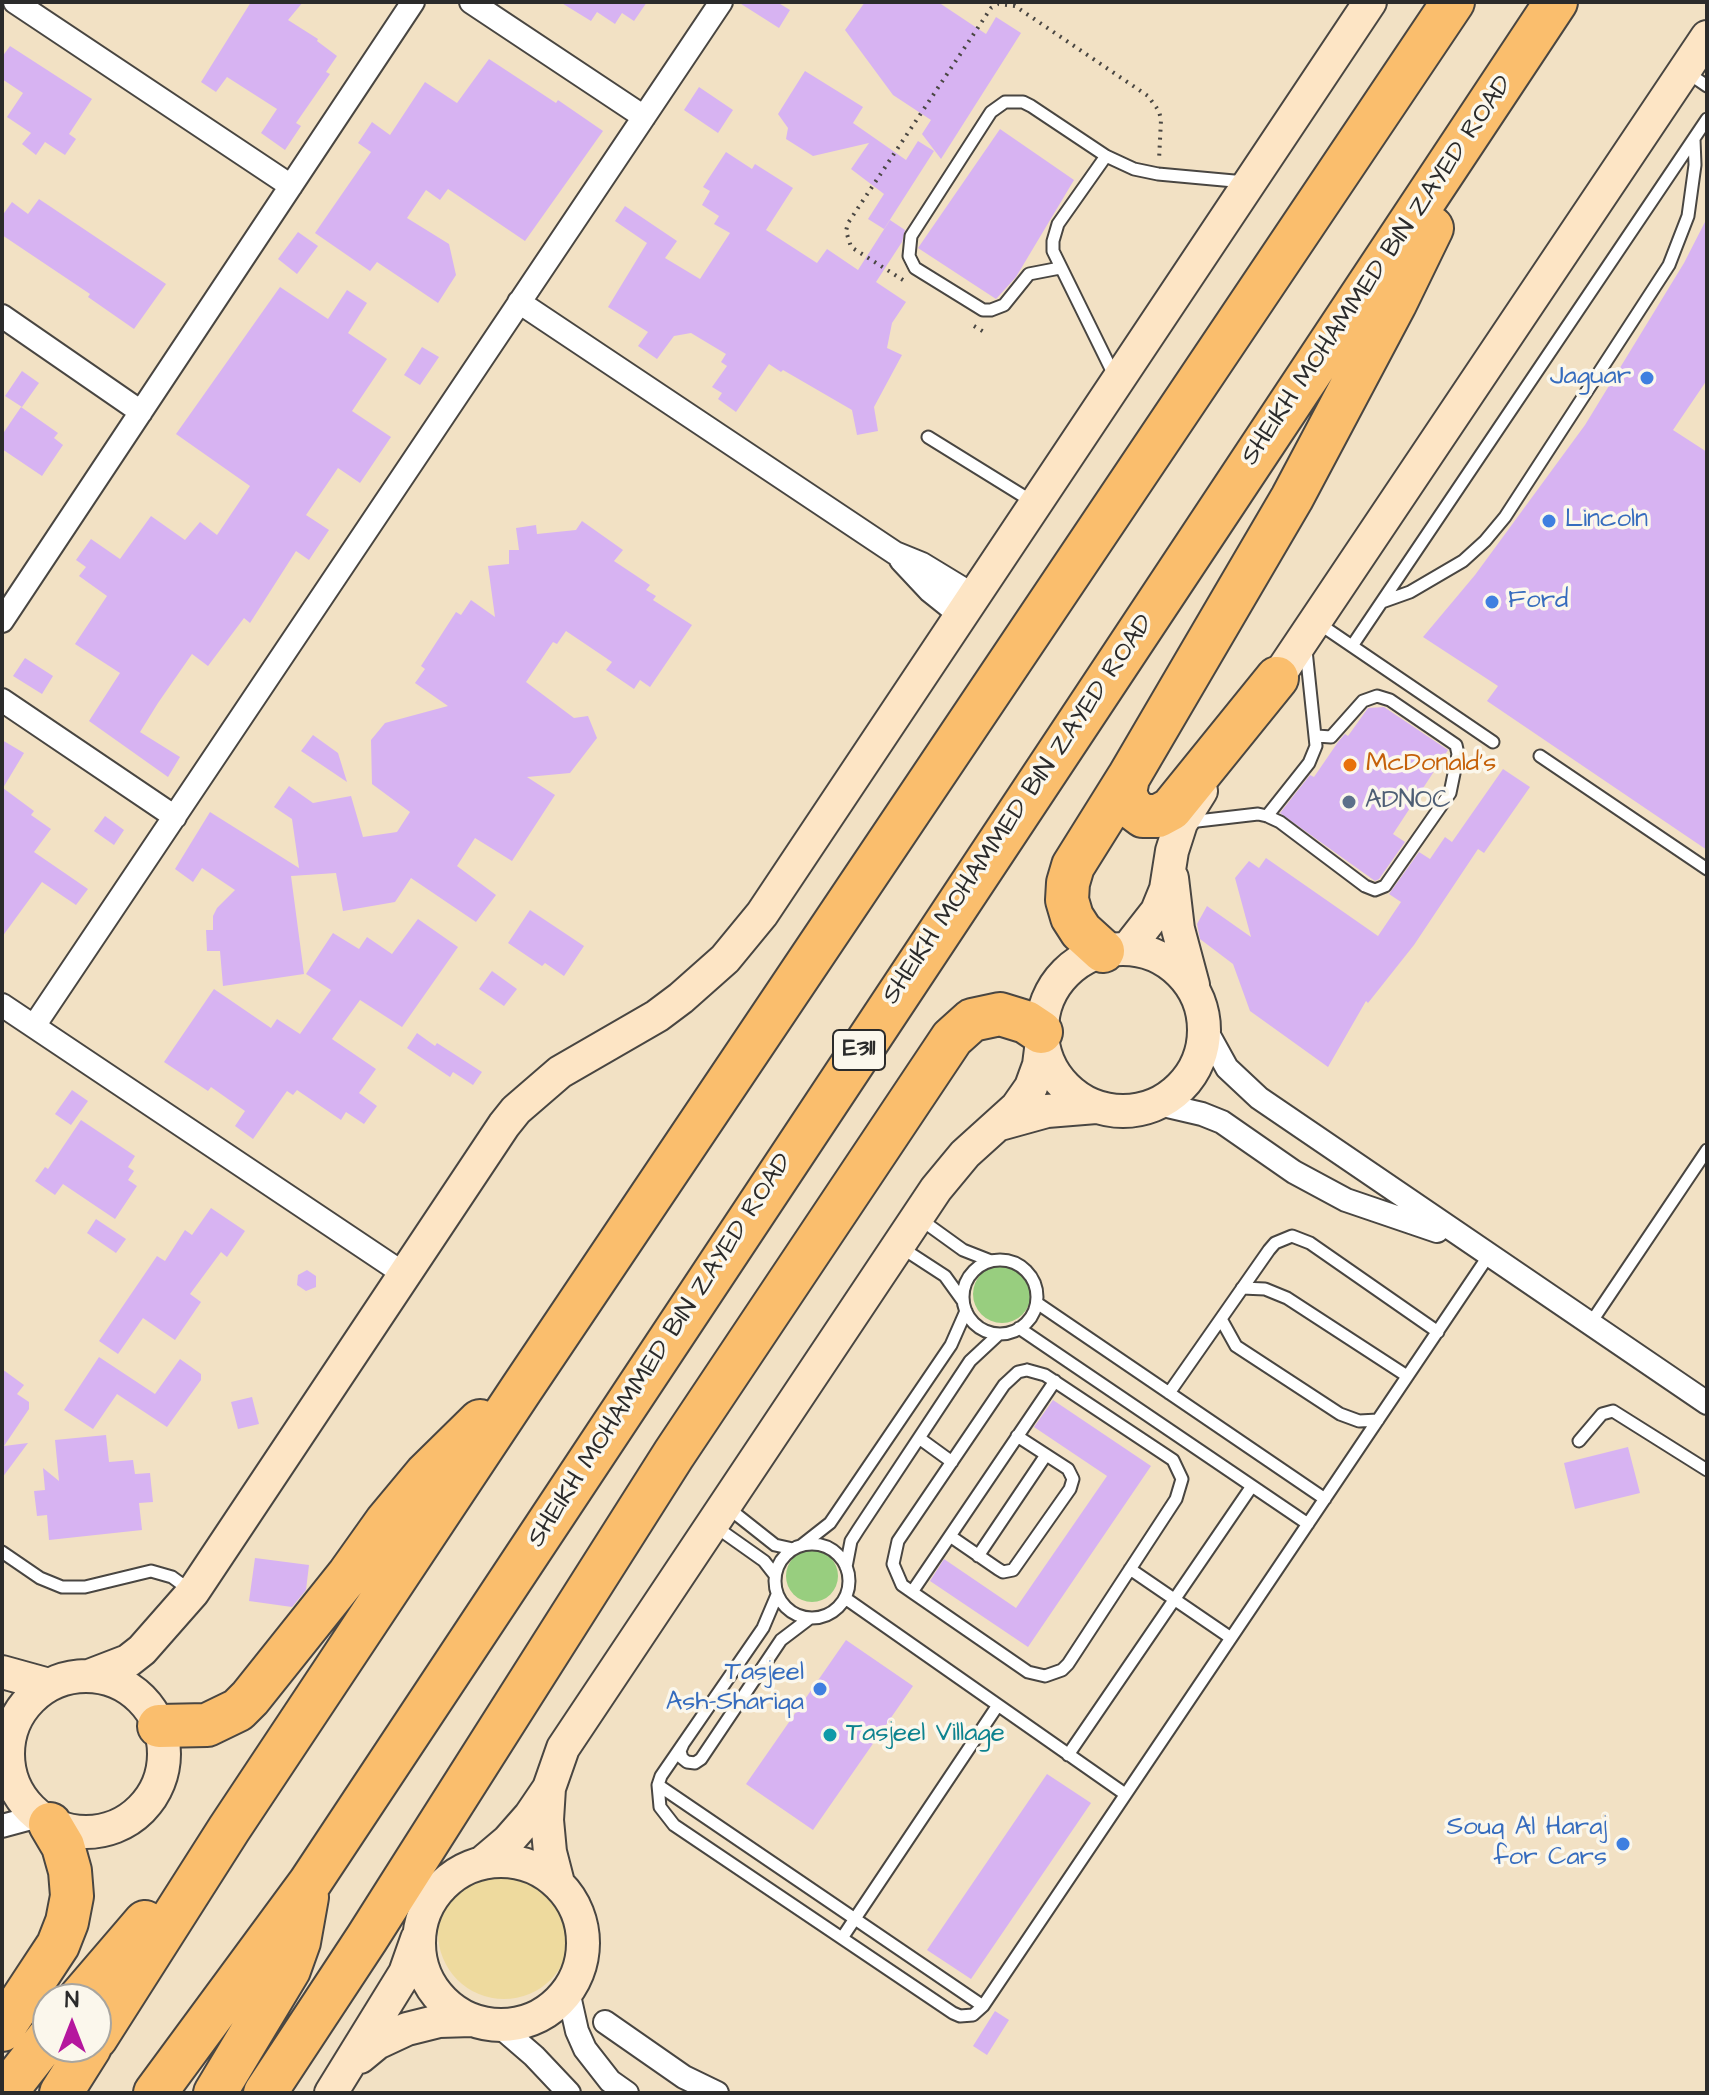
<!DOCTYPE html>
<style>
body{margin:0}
#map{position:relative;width:1709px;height:2095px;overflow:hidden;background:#f2e1c4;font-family:"Architects Daughter",sans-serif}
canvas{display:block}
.frame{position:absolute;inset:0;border:4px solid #2b2b2b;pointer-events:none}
.north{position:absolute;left:32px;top:1983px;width:80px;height:80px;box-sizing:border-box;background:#fbf7ec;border:2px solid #a8a59f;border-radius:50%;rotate:0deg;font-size:22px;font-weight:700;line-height:32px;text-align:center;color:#2b2b2b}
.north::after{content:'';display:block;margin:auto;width:28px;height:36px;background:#b5179e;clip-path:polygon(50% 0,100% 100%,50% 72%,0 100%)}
</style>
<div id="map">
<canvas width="1709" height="2095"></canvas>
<div class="frame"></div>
<div class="north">N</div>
</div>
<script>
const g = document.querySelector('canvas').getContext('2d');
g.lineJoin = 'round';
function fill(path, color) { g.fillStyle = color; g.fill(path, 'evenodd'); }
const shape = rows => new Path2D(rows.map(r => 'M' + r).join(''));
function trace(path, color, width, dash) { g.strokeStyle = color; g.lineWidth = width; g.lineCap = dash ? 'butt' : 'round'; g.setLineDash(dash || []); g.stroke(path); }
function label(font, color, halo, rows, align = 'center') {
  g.font = font + ' "Architects Daughter",sans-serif'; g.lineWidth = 7; g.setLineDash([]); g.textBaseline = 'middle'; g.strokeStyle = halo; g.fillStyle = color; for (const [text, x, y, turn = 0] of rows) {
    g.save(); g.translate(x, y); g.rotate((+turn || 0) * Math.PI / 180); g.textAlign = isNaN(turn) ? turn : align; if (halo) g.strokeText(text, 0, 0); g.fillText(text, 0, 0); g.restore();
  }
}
fill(shape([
 '973 1294a29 29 0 1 1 58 0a29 29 0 1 1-58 0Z',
 '786 1576a26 26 0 1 1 52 0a26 26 0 1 1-52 0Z'
]), '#98ce7f');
fill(shape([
 '438 1933a66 66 0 1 1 132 0a66 66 0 1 1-132 0Z'
]), '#eeda9e');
fill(shape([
 [251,2,303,2,288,20,318,39,317,41,337,56,326,72,330,74,296,123,301,126,285,150,261,133,277,109,227,77,216,92,201,82],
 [560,2,647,2,634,21,622,13,615,24,597,12,591,21],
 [738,2,777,2,790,10,779,28],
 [865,2,938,2,986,34,996,17,1021,33,941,159,922,134,931,120,893,95,845,30],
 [10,46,92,99,69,134,76,139,65,155,45,142,36,155,22,144,31,133,7,117,23,93,2,79,2,57],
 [489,59,556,103,558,100,603,131,525,241,448,189,440,200,426,190,407,218,449,244,456,275,438,303,377,262,370,271,315,233,371,152,358,143,372,122,390,135,425,82,457,103],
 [805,71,863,107,853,123,906,160,918,141,934,151,884,229,868,219,884,194,851,169,869,143,813,156,786,139,788,128,778,114],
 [699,87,733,110,718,133,684,110],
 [1000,129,1074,180,1016,277,996,299,918,248],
 [726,152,752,169,755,164,793,188,766,230,817,263,827,249,858,270,890,220,905,230,902,242,876,282,906,302,892,323,887,348,902,355,874,407,878,431,857,435,852,410,783,370,781,372,769,364,736,412,718,399,722,393,712,387,727,366,721,362,726,354,691,333,674,336,657,359,638,346,648,332,608,307,647,243,615,221,625,206,677,241,665,258,700,279,730,233,714,224,719,216,702,205,710,191,703,187],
 [39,199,166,284,134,329,88,297,90,294,2,235,2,216,12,202,28,214],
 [1707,218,1707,380,1673,430,1707,452,1707,850,1487,701,1498,686,1423,637,1475,575,1585,425,1684,263],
 [298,232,318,246,297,274,278,259],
 [280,287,328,319,347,290,367,303,348,333,387,359,352,411,391,437,360,483,338,468,306,515,329,530,309,560,296,551,250,623,244,618,208,666,192,654,158,703,140,732,180,757,168,777,89,721,120,673,75,644,107,596,79,576,86,567,76,560,91,539,120,559,151,516,185,540,200,522,217,535,250,486,176,434],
 [422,347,439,357,420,385,404,375],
 [22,371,39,383,22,407,5,396],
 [21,407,58,433,54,438,63,445,42,476,2,449,2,435],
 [582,521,623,550,614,561,650,585,646,590,656,596,653,600,692,625,650,687,640,680,634,689,606,670,612,662,566,631,557,644,553,642,526,682,574,718,588,716,597,738,570,773,527,777,555,795,512,861,475,838,457,866,496,895,476,922,411,878,395,902,343,911,336,873,291,876,304,974,223,986,220,951,207,951,206,930,213,930,213,916,217,908,235,890,202,868,193,882,175,869,210,812,299,868,292,819,274,807,289,786,313,803,351,796,363,837,397,832,410,812,372,784,371,740,385,723,448,706,415,683,425,669,421,666,456,612,461,615,471,600,495,617,488,566,509,564,509,550,519,550,516,528,536,525,537,534,576,530],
 [25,658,53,676,42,694,13,676],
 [1384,707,1448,750,1393,834,1405,842,1379,879,1375,881,1280,813,1310,775,1314,777,1338,742,1345,734,1348,736,1368,708],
 [313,735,338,753,347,782,301,751],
 [2,740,24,753,3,788,34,811,31,815,51,829,34,852,88,889,76,905,42,882,2,937],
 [1503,769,1530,787,1484,853,1478,849,1414,945,1368,1003,1366,1001,1328,1067,1250,1011,1233,964,1200,939,1197,924,1207,906,1251,937,1235,878,1249,861,1259,868,1266,858,1378,936,1401,902,1389,894,1419,852,1430,859,1445,837,1452,842],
 [105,816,124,830,114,845,94,831],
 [530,910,584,946,564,976,545,963,542,966,508,943],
 [418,919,458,947,402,1027,360,1000,332,1039,376,1069,359,1093,377,1106,364,1124,346,1112,341,1120,297,1090,293,1095,287,1091,253,1139,235,1126,245,1111,211,1087,208,1091,164,1062,214,989,271,1028,277,1019,300,1034,331,990,306,974,333,933,359,949,367,937,392,954],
 [492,971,517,989,504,1006,479,989],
 [417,1033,435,1046,437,1043,482,1072,473,1085,453,1072,450,1077,407,1048],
 [72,1090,88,1101,71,1125,55,1114],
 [81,1120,135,1156,128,1167,134,1171,128,1180,137,1186,115,1219,63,1184,55,1195,35,1181,45,1167,48,1169],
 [211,1208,245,1231,227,1257,221,1252,190,1294,201,1302,175,1340,143,1318,118,1354,99,1341,157,1256,165,1261,185,1230,192,1235],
 [96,1219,126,1239,116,1253,87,1233],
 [307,1270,316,1276,316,1287,306,1291,297,1285,298,1275],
 [99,1357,155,1394,180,1359,201,1374,201,1380,167,1427,117,1394,93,1429,64,1410],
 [2,1369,24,1385,17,1394,29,1402,29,1409,4,1446,28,1443,2,1478],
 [252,1397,259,1424,238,1429,231,1402],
 [1053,1400,1151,1466,1028,1647,930,1581,944,1559,1016,1608,1107,1476,1034,1427],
 [106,1435,109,1462,133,1460,135,1474,150,1473,153,1502,139,1503,142,1530,49,1540,47,1515,37,1516,34,1491,45,1490,43,1468,59,1481,55,1440],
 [1628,1447,1640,1493,1575,1509,1564,1463],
 [255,1558,309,1565,306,1590,292,1607,249,1601],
 [846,1640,913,1686,813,1830,746,1784],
 [1047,1774,1091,1803,971,1979,927,1950],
 [995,2011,1009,2020,987,2055,973,2046]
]), '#d7b3f2');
const lane = shape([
 [1688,73,1707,86],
 [1106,156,1058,224,1053,241,1053,251,1115,377],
 [1060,268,1029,274,1004,305,991,310,983,310,915,268,909,256,911,236,991,112,1005,102,1023,102,1031,106,1106,156,1134,169,1158,174,1245,182],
 [928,437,1033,502],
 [1382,602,1410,592,1463,561,1485,541,1505,517,1669,265,1688,216,1695,165,1694,139],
 [1318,623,1493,742],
 [1352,646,1707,119],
 [1540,756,1707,869],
 [1267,816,1309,763,1316,746,1306,650],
 [1189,822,1258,814,1267,816,1280,822,1365,886,1375,890,1385,886,1450,793,1458,754,1456,745,1390,700,1377,696,1363,701,1331,737,1317,736],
 [920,1219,963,1250,991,1261],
 [902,1248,945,1276,963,1301],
 '963 1297a37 37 0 1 1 74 0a37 37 0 1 1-74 0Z',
 [1242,1288,1265,1289,1287,1298,1407,1376],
 [1037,1303,1325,1499],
 [1221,1319,1236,1346,1340,1414,1359,1421,1378,1420],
 [1590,1324,1707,1150],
 [1019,1328,1308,1524],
 [1027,1370,1045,1375,1173,1460,1182,1479,1176,1499,1068,1664,1062,1670,1045,1676,1028,1672,912,1592,902,1585,893,1564,898,1541,1004,1385,1018,1372,1027,1370],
 [1169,1393,1269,1250,1275,1243,1292,1236,1310,1243,1438,1332],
 [919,1438,952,1462],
 [1579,1441,1602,1414,1613,1411,1707,1470],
 [727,1507,775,1545,793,1549],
 [716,1527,764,1561,775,1575],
 [950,1536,998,1569,1003,1572,1013,1570,1070,1489,1073,1479,1068,1469,1017,1436],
 '775 1581a37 37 0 1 1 74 0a37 37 0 1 1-74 0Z',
 [802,1545,830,1523,951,1345,966,1311],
 [2,1552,40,1578,62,1587,85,1587,151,1571,172,1577,191,1591],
 [978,1556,1046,1455],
 [846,1567,851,1541,858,1530,970,1361,999,1334],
 [1130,1569,1231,1638],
 [912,1592,1055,1381],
 [777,1595,763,1628,683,1744,680,1751,682,1758,687,1762,695,1763,701,1759,781,1640,810,1618],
 [845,1598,1125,1794],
 [683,1744,661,1776,658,1785,660,1807,674,1825,953,2013,960,2016,973,2015,983,2006,1489,1255],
 [1068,1755,1252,1486],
 [658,1785,983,2006],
 [842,1938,998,1705]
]);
const street = shape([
 [15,2,291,186],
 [471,2,644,117],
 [519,302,895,553,922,564,973,595],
 [2,316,141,412],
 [901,560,930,591,960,615],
 [2,621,413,2],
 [2,700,175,817],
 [2,1005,404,1274],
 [34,1026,721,2],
 [1206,1030,1227,1068,1259,1098,1707,1403],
 [1159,1104,1202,1114,1222,1122,1294,1172,1346,1200,1437,1231],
 [2,1784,9,1769],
 [2,1826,39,1816],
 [568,1991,577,2031,585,2049,610,2081,627,2093],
 [605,2022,684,2077,717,2093],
 [498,2025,534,2056,569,2093]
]);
const secondary = shape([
 [1265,696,1707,37],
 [1172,878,1178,929,1193,985],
 [1128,948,1157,911,1166,889,1172,851,1181,823,1201,791],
 '1042 1030a81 81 0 1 1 162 0a81 81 0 1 1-162 0Z',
 [1000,1124,1047,1111,1096,1107],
 [2,1672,49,1685],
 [89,1676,128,1661,142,1650,193,1592,504,1125,516,1110,560,1072,657,1016,681,998,725,959,762,914,1370,2],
 '8 1754a78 78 0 1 1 156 0a78 78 0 1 1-156 0Z',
 '419 1943a82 82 0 1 1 164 0a82 82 0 1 1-164 0Z',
 [482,1863,508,1841,530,1816,549,1788],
 [558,1883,550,1852,547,1820,549,1788,563,1748,936,1189,965,1154,1017,1107,1031,1087,1039,1065,1042,1041],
 [360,2057,377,2043,407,2029,439,2021,472,2020],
 [331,2093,405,1973,417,1939]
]);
const highway = shape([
 [1128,778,1125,793,1131,807,1143,816,1158,816,1171,809,1277,678],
 [1103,951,1081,931,1072,917,1067,900,1068,883,1073,866,1128,778,1292,498,1395,304,1432,228],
 [159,1726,207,1725,238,1710,250,1698,349,1574,386,1522,426,1474,480,1421],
 [79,1999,145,1922],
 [2,2030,58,1945,67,1922,72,1896,70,1871,63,1846,50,1824],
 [96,2038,229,1829,522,1388,1453,2],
 [5,2093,48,2038],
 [61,2093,90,2047],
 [155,2093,309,1884,1556,2],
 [215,2093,289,1970,299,1942,307,1897],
 [265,2093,367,1938,674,1454,952,1038,972,1020,1000,1014,1026,1022,1041,1032]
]);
trace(lane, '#494642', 15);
trace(street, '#494642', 26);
trace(secondary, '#494642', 36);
trace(highway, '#494642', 46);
trace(shape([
 [903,280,851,247,846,231,848,223,991,8,998,4,1015,6,1148,96,1159,111,1161,120,1159,160],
 [974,326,984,332]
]), '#494642', 4, [2, 6]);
trace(lane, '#fff', 11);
trace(street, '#fff', 22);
trace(secondary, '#fde5c5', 32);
trace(highway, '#fabe6d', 42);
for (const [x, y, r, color] of [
 [1647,378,8,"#3f7fe0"],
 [1549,521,8,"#3f7fe0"],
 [1492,602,8,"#3f7fe0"],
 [1350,765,8,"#e8710a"],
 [1349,802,8,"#5c6f8a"],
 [820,1689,8,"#3f7fe0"],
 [830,1735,8,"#0f9aa8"],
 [1623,1844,8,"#3f7fe0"]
]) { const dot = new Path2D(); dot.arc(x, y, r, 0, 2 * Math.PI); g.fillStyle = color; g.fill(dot); trace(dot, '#fbf7ec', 3); }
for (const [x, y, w] of [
 [859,1050,52]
]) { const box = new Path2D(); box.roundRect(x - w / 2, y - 20, w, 40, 6); g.fillStyle = '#fbf7ec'; g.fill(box); trace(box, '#2b2b2b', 2); }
label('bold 24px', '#2b2b2b', null, [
 ["E311",859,1050]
]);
label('26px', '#2b2b2b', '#fbf7ec', [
 ["SHEIKH MOHAMMED BIN ZAYED ROAD",1378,271,-56],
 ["SHEIKH MOHAMMED BIN ZAYED ROAD",1019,810,-56],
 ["SHEIKH MOHAMMED BIN ZAYED ROAD",661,1351,-57]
]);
label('26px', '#366cbe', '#fbf7ec', [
 ["Jaguar",1631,378],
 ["Lincoln",1565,521,"left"],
 ["Ford",1508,602,"left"],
 ["Tasjeel",804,1674],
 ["Ash-Shariqa",804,1704],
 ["Souq Al Haraj",1607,1829],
 ["for Cars",1607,1859]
], 'right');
label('26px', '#c56008', '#fbf7ec', [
 ["McDonald's",1366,765]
], 'left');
label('26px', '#4e5e75', '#fbf7ec', [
 ["ADNOC",1365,802]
], 'left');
label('26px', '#0d838f', '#fbf7ec', [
 ["Tasjeel Village",846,1735]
], 'left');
</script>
